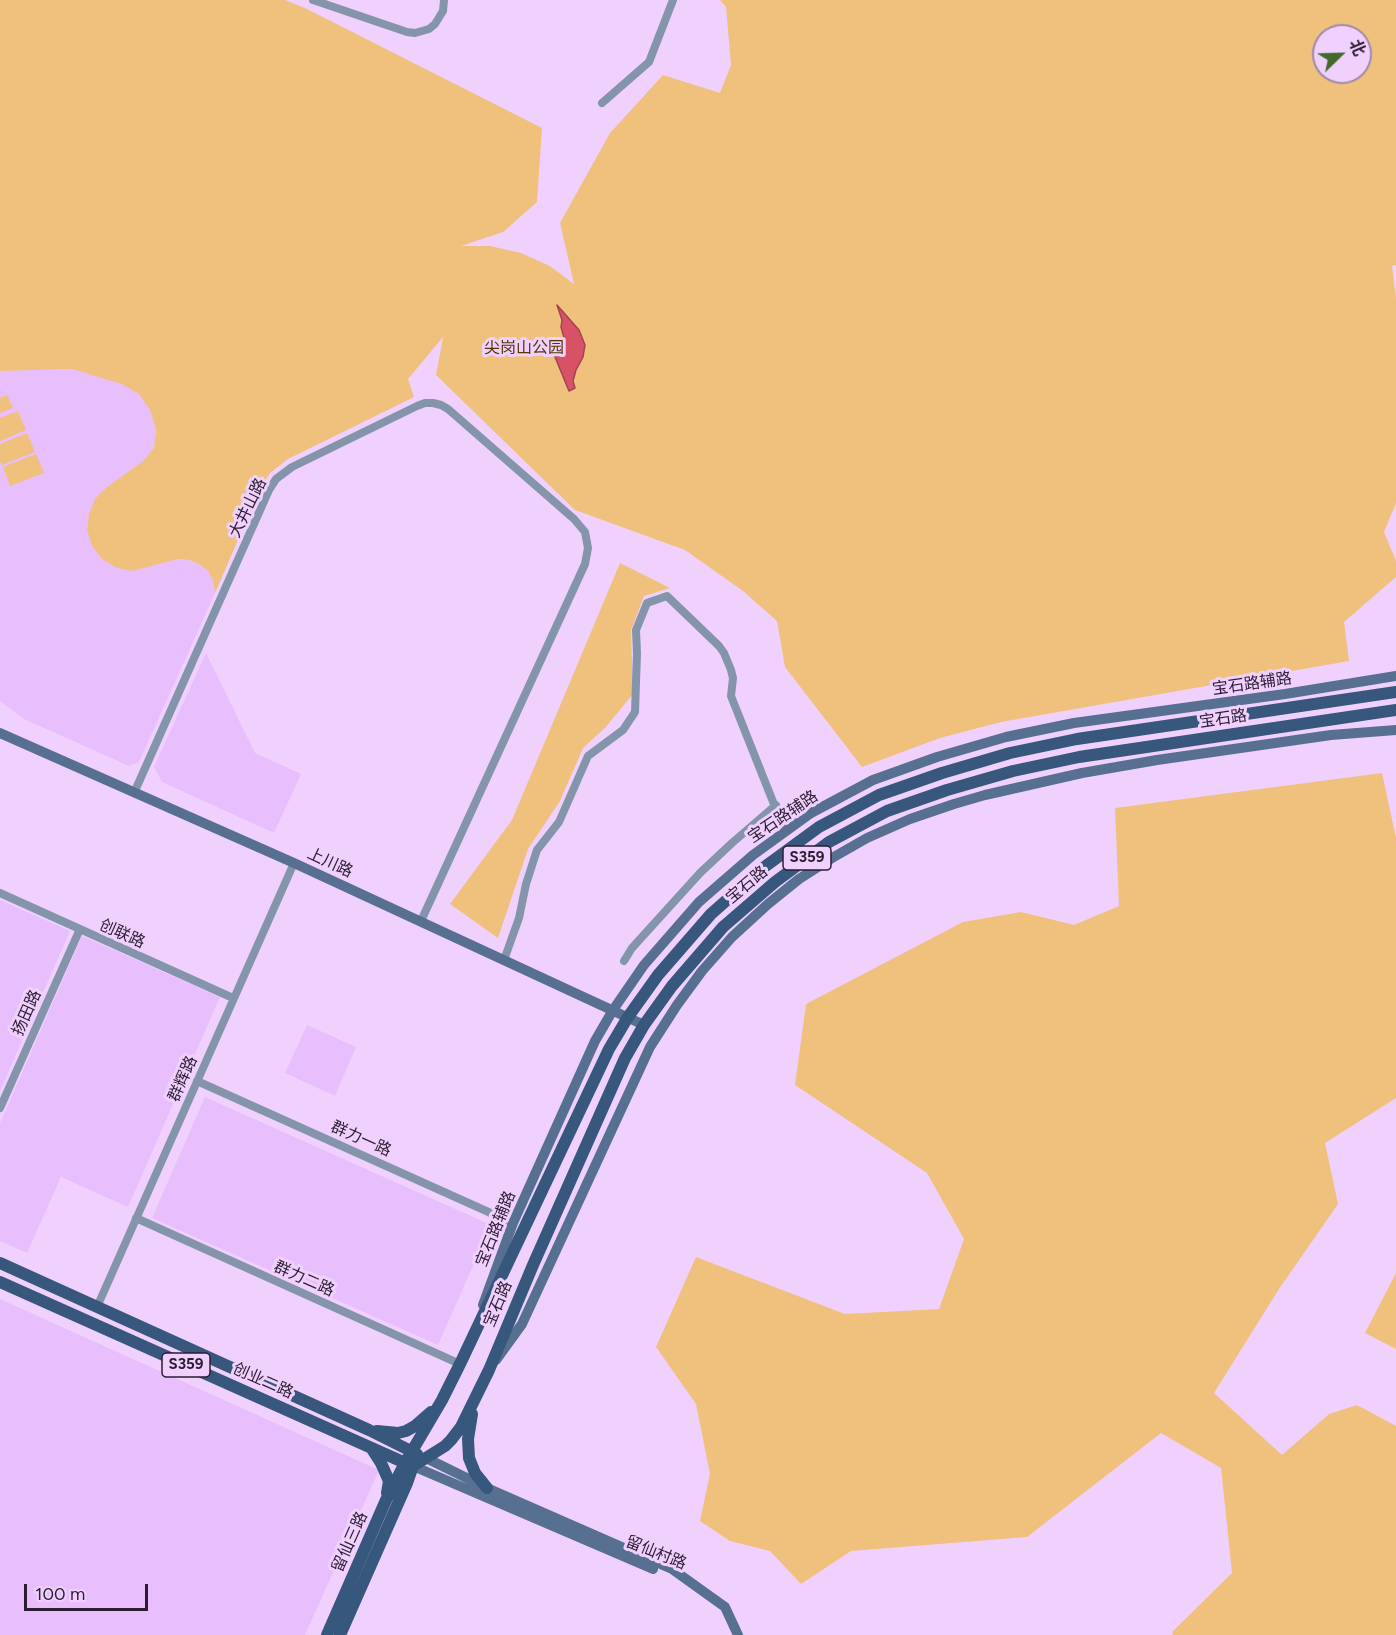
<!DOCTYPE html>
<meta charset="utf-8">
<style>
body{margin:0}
#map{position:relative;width:1396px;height:1635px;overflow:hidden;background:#f0d1fe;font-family:Figtree,"Noto Sans SC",sans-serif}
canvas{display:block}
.north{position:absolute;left:1312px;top:24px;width:60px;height:60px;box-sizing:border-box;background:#f0d1fe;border:2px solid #a289ac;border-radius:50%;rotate:67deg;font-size:16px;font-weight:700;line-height:24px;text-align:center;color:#2c1d32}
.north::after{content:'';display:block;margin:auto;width:21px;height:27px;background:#426b27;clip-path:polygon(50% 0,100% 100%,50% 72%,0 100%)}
.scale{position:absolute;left:24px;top:1584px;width:124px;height:27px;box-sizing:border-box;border:3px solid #2c1d32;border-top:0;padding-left:8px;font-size:18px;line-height:21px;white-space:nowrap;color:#2c1d32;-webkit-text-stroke:4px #f0d1fe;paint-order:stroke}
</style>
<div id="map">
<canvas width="1396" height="1635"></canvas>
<div class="north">北</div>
<div class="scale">100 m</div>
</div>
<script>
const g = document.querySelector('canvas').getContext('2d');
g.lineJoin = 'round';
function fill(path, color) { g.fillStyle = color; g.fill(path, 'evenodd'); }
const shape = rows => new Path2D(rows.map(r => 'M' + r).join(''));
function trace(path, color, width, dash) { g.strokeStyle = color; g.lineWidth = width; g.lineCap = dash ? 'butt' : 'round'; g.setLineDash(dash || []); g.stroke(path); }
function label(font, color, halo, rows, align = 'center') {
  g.font = font + ' Figtree,"Noto Sans SC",sans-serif'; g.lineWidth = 6; g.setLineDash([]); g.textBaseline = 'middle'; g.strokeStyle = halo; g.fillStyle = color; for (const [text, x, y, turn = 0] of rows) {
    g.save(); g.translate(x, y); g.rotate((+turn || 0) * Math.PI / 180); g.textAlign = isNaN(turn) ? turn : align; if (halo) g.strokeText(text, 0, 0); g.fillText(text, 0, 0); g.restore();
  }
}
fill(shape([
 [72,369,122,383,139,394,150,410,156,429,154,448,143,461,107,487,89,514,87,530,92,546,133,571,178,559,189,560,199,564,208,571,213,581,215,593,139,762,129,766,24,719,0,701,0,371],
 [206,653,255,753,301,774,274,833,162,782,154,767],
 [0,900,70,931,0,1091],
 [82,936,220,997,128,1207,61,1177,27,1253,0,1241,0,1123],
 [307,1025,356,1047,335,1096,285,1073],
 [205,1097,491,1225,438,1345,152,1218],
 [0,1299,379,1470,305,1635,0,1635]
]), '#e9befd');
fill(shape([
 [0,0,285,0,305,8,542,128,537,202,503,232,461,246,490,246,521,253,550,266,574,284,560,223,610,133,663,75,720,93,731,65,726,7,720,0,1396,0,1396,265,1392,266,1396,298,1396,503,1384,532,1396,561,1396,577,1344,622,1349,661,1001,722,940,738,862,767,785,667,777,621,743,591,685,550,575,510,436,375,443,337,408,379,414,397,288,459,270,473,261,487,215,593,213,581,208,571,199,564,189,560,178,559,133,571,117,568,102,559,92,546,87,530,89,514,95,499,107,487,143,461,154,448,156,429,150,410,139,394,122,384,72,369,0,371],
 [1324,36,1360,36,1360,72,1324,72],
 [7,395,13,408,0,413,0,398],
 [18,411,26,430,0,441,0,418],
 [27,433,35,452,2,465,0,461,0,444],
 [36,454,44,473,10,486,3,467],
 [620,563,670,588,644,596,631,630,633,694,605,728,583,748,560,801,528,849,498,938,450,904,512,820],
 [1382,773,1396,838,1396,1098,1325,1143,1338,1204,1279,1289,1214,1393,1282,1455,1329,1414,1357,1405,1396,1426,1396,1635,1173,1635,1172,1632,1232,1573,1221,1468,1161,1433,1027,1537,851,1551,801,1584,770,1551,730,1541,700,1521,710,1474,696,1404,656,1347,696,1257,845,1314,939,1309,964,1239,927,1173,795,1085,806,1004,963,922,1021,912,1074,925,1119,906,1115,808],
 [1396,1273,1396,1349,1365,1333]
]), '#f0c07d');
const water = shape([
 [557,305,579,330,585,345,583,357,576,370,573,381,575,388,569,391,555,357,561,354,558,346,565,341,561,327,562,320,557,305]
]);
fill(water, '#d75265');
trace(water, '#a44256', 1.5);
trace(shape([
 [313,0,407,32,415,33,429,29,435,24,443,11,444,0],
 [602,103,649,62,673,0],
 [134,793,269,490,276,479,292,467,417,406,425,403,433,403,441,405,448,409,574,519,585,532,588,548,585,564,421,921],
 [0,893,233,998],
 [504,960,519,918,526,884,537,850,559,822,588,756,623,730,635,712,637,653,636,630,647,603,667,596,719,646,724,653,731,670,733,678,731,696,785,832],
 [624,961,632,948,700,873,732,843,776,805],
 [197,1081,513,1223],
 [0,1108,80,929],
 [136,1218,460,1364],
 [97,1307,294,863]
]), '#8394ab', 8);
trace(shape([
 [0,733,294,863,644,1025],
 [483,1305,513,1223,595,1041,613,1010,644,965,699,902,753,855,811,813,873,780,937,757,1006,737,1074,723,1285,694,1396,676],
 [496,1360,522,1324,650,1047,677,1005,702,971,732,937,768,904,799,879,832,858,867,838,910,819,954,804,985,795,1082,773,1157,760,1331,735,1396,730],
 [426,1458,487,1488,672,1569,725,1607,738,1635],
 [413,1466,653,1569]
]), '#577091', 10);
trace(shape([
 [0,1263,369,1430,417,1454],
 [0,1282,412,1466],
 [472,1414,468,1439,469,1458,475,1473,487,1488],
 [377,1431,398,1433,406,1431,415,1426,431,1412],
 [372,1449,381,1463,389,1481,387,1493],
 [413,1466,445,1446,451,1440,461,1427,489,1370,533,1265,625,1058,644,1025,672,986,723,927,775,882,829,842,887,811,947,790,1013,771,1079,757,1396,710],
 [327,1635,386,1500,405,1463,442,1400,460,1364,609,1049,628,1017,658,975,711,914,763,868,819,827,879,795,942,773,1010,753,1077,739,1396,692],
 [340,1635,407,1483,413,1466]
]), '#38577d', 12);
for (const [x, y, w] of [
 [807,858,48],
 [186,1365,48]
]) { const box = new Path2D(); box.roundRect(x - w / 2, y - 12, w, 24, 4.5); g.fillStyle = '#f0d1fe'; g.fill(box); trace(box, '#2c1d32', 1.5); }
label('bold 15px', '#2c1d32', null, [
 ["S359",807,858],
 ["S359",186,1365]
]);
label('16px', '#563700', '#f0d1fe', [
 ["尖岗山公园",524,348]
]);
label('16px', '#2c1d32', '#f0d1fe', [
 ["大井山路",248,508,-64],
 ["宝石路辅路",1252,684,-8],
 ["宝石路",1223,719,-8],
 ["宝石路辅路",783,817,-34],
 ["上川路",330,863,25],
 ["宝石路",747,885,-40],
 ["创联路",122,934,24],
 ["扬田路",27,1013,-66],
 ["群辉路",183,1079,-66],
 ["群力一路",361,1139,24],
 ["宝石路辅路",496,1229,-68],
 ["群力二路",304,1279,24],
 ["宝石路",498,1304,-67],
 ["创业二路",263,1381,24],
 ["留仙三路",350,1542,-66],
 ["留仙村路",656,1553,22]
]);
</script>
